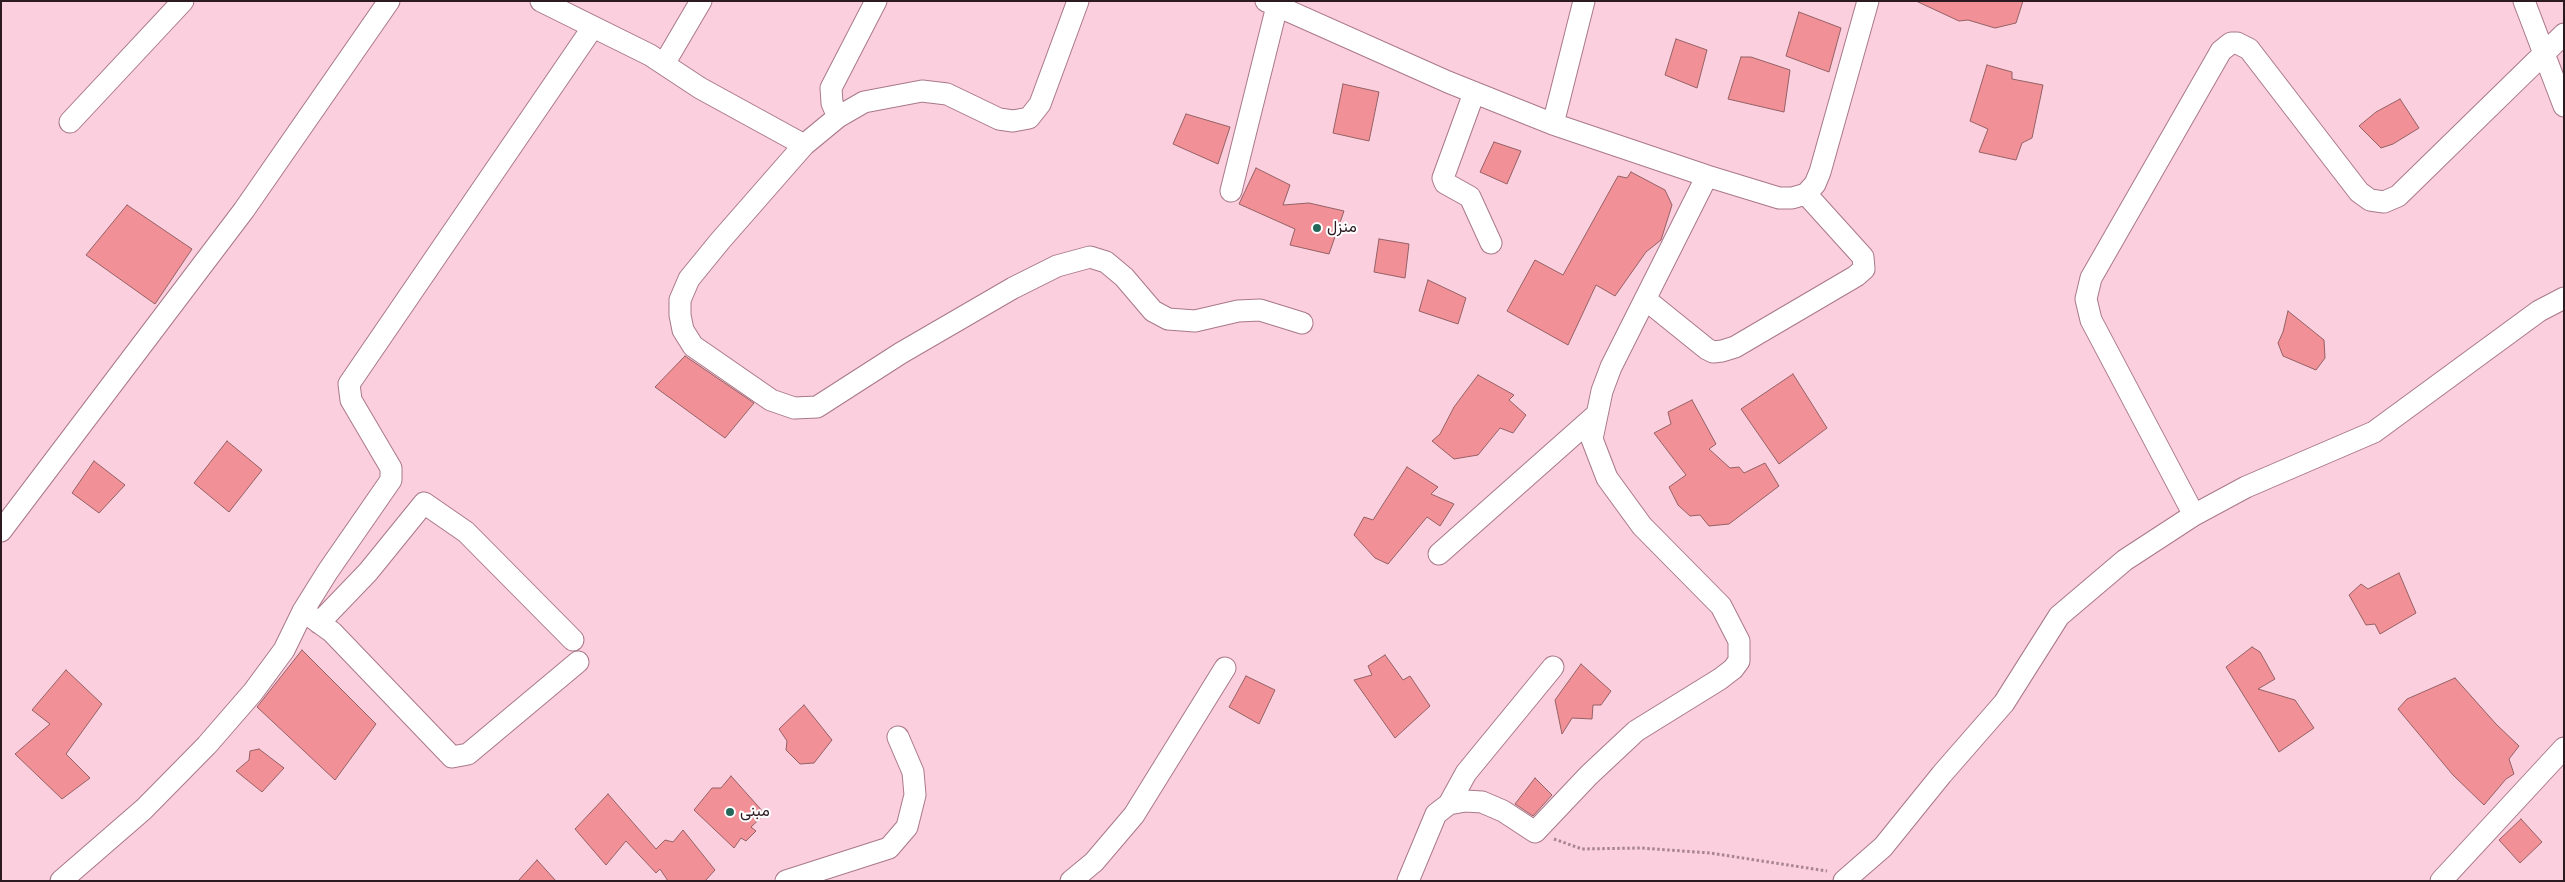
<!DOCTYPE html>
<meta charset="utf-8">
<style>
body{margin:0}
#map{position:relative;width:2565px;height:882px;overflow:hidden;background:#fbcfde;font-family:"Roboto Condensed",sans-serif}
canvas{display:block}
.frame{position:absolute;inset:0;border:2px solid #2d1a21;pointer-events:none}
</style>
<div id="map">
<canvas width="2565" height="882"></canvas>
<div class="frame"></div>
</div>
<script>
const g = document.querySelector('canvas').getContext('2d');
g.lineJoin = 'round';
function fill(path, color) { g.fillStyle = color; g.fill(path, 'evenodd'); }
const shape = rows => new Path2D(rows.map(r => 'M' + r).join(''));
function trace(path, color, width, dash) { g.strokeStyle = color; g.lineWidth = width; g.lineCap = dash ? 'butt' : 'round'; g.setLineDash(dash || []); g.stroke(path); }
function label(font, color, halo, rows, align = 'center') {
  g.font = font + ' "Roboto Condensed",Vazirmatn,sans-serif'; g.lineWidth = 4; g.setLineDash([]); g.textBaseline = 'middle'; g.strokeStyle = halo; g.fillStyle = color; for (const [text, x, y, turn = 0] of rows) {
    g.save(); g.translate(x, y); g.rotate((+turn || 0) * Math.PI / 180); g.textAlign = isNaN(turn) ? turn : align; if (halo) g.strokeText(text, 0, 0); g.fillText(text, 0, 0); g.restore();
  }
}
const building = shape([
 [1916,1,2023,1,2016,23,1995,28,1968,20,1959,21,1916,1],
 [1799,12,1841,28,1829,72,1786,56,1799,12],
 [1676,39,1707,50,1697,88,1665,75,1676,39],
 [1741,57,1751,57,1790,70,1784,112,1728,99,1741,57],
 [1987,65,2012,72,2012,79,2043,85,2032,138,2022,143,2016,160,1979,152,1988,129,1970,121,1987,65],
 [1343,84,1379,92,1369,141,1333,133,1343,84],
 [2400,99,2419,128,2393,144,2381,148,2359,126,2376,112,2400,99],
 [1186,114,1230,127,1218,164,1173,144,1186,114],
 [1494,142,1521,151,1507,184,1480,172,1494,142],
 [1256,168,1290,185,1283,205,1309,203,1344,211,1329,254,1290,245,1295,229,1239,204,1256,168],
 [1631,172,1665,190,1672,205,1661,240,1646,252,1615,296,1596,285,1568,345,1507,311,1535,260,1563,275,1618,176,1627,178,1631,172],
 [127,205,192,249,155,304,86,255,127,205],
 [1379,239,1409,244,1405,278,1374,272,1379,239],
 [1428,280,1466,298,1458,324,1419,311,1428,280],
 [2288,311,2324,340,2325,358,2316,370,2283,356,2278,343,2283,332,2288,311],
 [685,356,754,403,725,438,655,387,685,356],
 [1793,374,1827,428,1779,464,1741,409,1793,374],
 [1478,375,1514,395,1509,400,1526,415,1513,433,1500,428,1478,455,1454,459,1432,441,1440,434,1454,407,1478,375],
 [1692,400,1716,444,1709,449,1730,468,1739,467,1744,473,1765,463,1779,486,1729,524,1709,526,1700,515,1690,516,1678,505,1669,487,1686,475,1654,433,1671,424,1668,412,1692,400],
 [227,441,262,470,229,512,194,483,227,441],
 [94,461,125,485,99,513,72,493,94,461],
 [1407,467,1438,487,1431,494,1454,504,1440,526,1427,517,1388,564,1375,558,1354,535,1364,517,1373,520,1407,467],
 [2399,573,2416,613,2380,634,2375,624,2366,625,2349,595,2361,584,2368,589,2399,573],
 [2252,647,2260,652,2275,679,2258,689,2295,700,2314,728,2279,752,2226,667,2252,647],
 [302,650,376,724,335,780,257,707,302,650],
 [1385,655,1403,680,1410,676,1430,706,1395,738,1354,680,1372,675,1368,666,1385,655],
 [1581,664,1611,691,1601,705,1593,705,1592,719,1572,718,1562,734,1555,700,1581,664],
 [66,670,102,704,66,754,90,778,62,799,15,754,50,724,32,710,66,670],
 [1246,676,1275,690,1259,724,1229,707,1246,676],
 [2455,678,2496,724,2519,746,2509,759,2514,774,2506,779,2484,805,2453,775,2398,709,2407,699,2455,678],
 [804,705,832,740,814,763,800,764,786,750,787,741,779,729,804,705],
 [259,749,284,768,262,792,236,771,249,760,250,751,259,749],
 [731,776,765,814,751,827,756,831,746,841,741,838,734,848,694,810,712,788,721,788,731,776],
 [1535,778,1552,795,1533,816,1515,804,1535,778],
 [608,794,656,849,665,840,673,842,683,830,715,870,705,881,668,881,660,869,656,873,626,841,606,865,575,829,608,794],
 [2521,819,2542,842,2520,863,2499,840,2521,819],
 [537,860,556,881,518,881,537,860]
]);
fill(building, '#f29097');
trace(building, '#946164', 1);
const street = shape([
 [541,1,650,55,700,88,804,145,838,117,864,102,922,91,947,94,999,119,1013,121,1029,118,1040,104,1078,1],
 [1266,1,1448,82,1553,124,1707,176,1779,198,1792,198,1806,194,1815,184,1820,172,1868,1],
 [2524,1,2564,106],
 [664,64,701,1],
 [1474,93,1443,178,1445,183,1470,197,1491,243],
 [838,117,832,103,831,88,876,1],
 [70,122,183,1],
 [1553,124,1584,1],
 [804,145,720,241,689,279,680,300,680,315,683,330,693,346,771,400,794,408,817,407,901,353,1013,288,1057,266,1090,257,1106,262,1124,277,1153,311,1168,319,1195,321,1238,311,1260,310,1302,323],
 [1231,191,1277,6],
 [1645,299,1707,349,1713,352,1722,351,1735,347,1856,276,1864,269,1863,257,1806,194],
 [2194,515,2091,320,2086,299,2091,278,2221,51,2231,43,2237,43,2249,49,2359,192,2370,200,2384,202,2398,196,2564,34],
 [1,531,244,210,389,1],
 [1439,554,1597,414],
 [303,611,332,632,452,757,468,754,578,662],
 [319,623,368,572,424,503,466,532,573,640],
 [1449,804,1466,773,1553,667],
 [61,881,144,809,207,745,253,692,284,650,303,611,328,571,391,480,391,468,351,400,349,384,593,27],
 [786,881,889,848,907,827,915,795,913,772,898,737],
 [1071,881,1094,862,1134,815,1225,668],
 [1408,881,1436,814,1449,804,1465,801,1482,802,1503,811,1535,832,1589,775,1636,731,1720,679,1733,669,1739,661,1739,641,1721,606,1642,526,1607,478,1592,439,1602,391,1611,367,1707,176],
 [1844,881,1883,847,1942,774,2004,703,2059,616,2125,560,2194,515,2246,487,2374,432,2539,311,2564,298],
 [2441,881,2564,748]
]);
trace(street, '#a97889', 23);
trace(shape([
 [1554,839,1582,849,1641,848,1710,853,1827,871]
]), '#a78591', 3, [2.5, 2.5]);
trace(street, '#fff', 21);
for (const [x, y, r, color] of [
 [1317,228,5,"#256859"],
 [730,812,5,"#256859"]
]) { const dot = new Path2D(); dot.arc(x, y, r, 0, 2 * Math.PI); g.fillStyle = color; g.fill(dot); trace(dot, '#fefefe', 2); }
label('16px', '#2d1a21', '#fefefe', [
 ["منزل",1327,228],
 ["مبنى",740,812]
], 'left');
</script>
